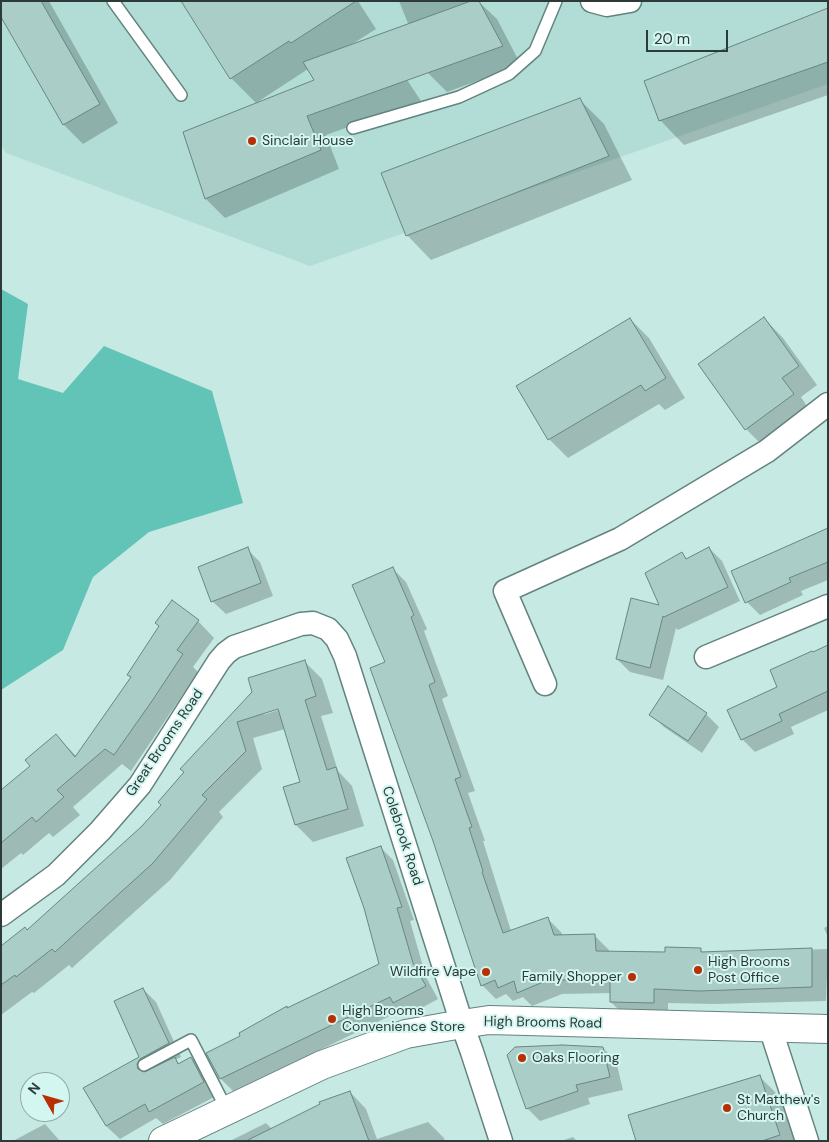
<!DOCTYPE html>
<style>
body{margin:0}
#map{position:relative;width:829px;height:1142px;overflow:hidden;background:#c6e9e3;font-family:"DM Sans",sans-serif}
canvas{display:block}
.frame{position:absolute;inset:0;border:2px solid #2c3a38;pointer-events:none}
.north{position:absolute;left:20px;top:1072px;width:50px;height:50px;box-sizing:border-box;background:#d3f6f1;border:1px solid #90aba7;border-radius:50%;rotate:308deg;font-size:14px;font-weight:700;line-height:20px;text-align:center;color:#2c3a38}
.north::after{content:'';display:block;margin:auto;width:18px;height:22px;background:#b82f04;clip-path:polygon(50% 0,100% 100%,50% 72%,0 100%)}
.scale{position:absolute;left:646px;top:30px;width:82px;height:22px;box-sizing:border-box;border:2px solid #2c3a38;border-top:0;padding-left:6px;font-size:15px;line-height:18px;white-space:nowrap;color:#2c3a38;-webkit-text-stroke:4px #d3f6f1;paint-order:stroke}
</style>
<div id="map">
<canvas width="829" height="1142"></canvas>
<div class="frame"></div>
<div class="north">N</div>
<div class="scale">20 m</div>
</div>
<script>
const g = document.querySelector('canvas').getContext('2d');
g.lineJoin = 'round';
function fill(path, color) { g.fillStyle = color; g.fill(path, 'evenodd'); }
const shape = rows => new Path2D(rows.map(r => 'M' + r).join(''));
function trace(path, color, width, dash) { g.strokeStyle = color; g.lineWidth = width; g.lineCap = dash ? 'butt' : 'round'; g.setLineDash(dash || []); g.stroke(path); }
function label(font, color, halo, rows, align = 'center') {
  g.font = font + ' "DM Sans",sans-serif'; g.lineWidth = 4; g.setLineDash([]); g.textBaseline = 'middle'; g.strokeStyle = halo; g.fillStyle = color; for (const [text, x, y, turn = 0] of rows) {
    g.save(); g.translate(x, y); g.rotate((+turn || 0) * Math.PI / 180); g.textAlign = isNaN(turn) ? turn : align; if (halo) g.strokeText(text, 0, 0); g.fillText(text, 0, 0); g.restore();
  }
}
fill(shape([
 [1,1,828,1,828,84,310,266,6,153,1,144]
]), '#b2ddd6');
fill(shape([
 [1,289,28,304,18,379,63,393,104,346,212,391,243,503,149,532,93,577,63,650,1,690]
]), '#62c3b7');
fill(shape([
 [1,1,49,1,118,123,83,144,64,125,1,14],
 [182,1,358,1,376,29,349,46,392,57,421,101,326,135,339,169,225,218,206,199,316,80,308,69,256,103,231,78],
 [399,1,478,1,497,19,521,65,447,92,428,73],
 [828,9,828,95,684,145,660,120],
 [579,99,604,124,632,180,431,260,407,235],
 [764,318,783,338,817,385,801,397,812,414,765,448,746,429],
 [630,319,649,338,685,398,665,410,659,404,568,458,549,439],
 [828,528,828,580,801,591,803,595,760,615,747,602],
 [709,548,722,561,740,601,678,630,676,628,663,680,630,672,617,659,661,607,682,554,687,559],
 [247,549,260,562,273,596,226,614,212,601],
 [392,568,406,582,427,629,424,631,448,696,442,699,475,791,468,793,485,841,483,841,511,931,547,918,561,932,563,936,595,936,609,950,609,953,666,953,700,950,704,953,828,949,826,1001,714,1004,668,1003,668,1016,625,1016,611,1002,611,993,562,994,532,1006,523,997,513,1001,506,994,496,999,482,985],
 [198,621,214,638,193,667,198,672,131,771,122,764,73,807,80,815,53,837,49,833,23,855,21,853,1,869,1,792,32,766,56,735,77,757,132,678,128,675],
 [828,647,828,710,791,727,794,734,755,752,742,739,779,688,813,654],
 [305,662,322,679,333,713,321,716,338,771,352,786,364,826,313,842,296,825,285,788,302,783,285,729,253,738,262,769,219,812,223,817,170,880,72,968,69,965,34,993,32,992,1,1015,1,948,27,932,142,828,162,805,186,772,182,769],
 [284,706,285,708,263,715,267,711],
 [651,714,706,714,719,727,702,753,664,727],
 [380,847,393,860,414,920,410,921,426,977,438,999,407,1016,402,1010,234,1092,221,1079,208,1054,242,1036,287,1007,288,1009,381,965],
 [828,926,828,937,824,928],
 [143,989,156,1002,181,1057,175,1060,180,1064,191,1058,204,1071,216,1096,163,1124,156,1118,120,1139,106,1126,85,1088,141,1057],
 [603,1048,616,1061,623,1090,588,1098,590,1104,540,1121,527,1108],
 [760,1077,780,1097,795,1141,637,1141],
 [350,1092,366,1109,377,1139,428,1122,444,1138,445,1141,230,1141,266,1123,272,1129],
 [45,1124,60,1141,13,1141],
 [573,1137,577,1141,561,1141]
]), '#0003');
const building = shape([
 [1,1,41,1,100,104,63,125,1,17,1,1],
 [181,1,356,1,291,43,289,41,230,79,181,1],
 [471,1,479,1,503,46,307,116,321,150,205,199,183,132,314,80,303,62,471,1],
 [828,8,828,62,659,121,644,81,828,8],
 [580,98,609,156,406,236,381,173,580,98],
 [764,317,799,366,782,378,794,394,745,430,698,364,764,317],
 [630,318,666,378,645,391,641,385,548,440,516,386,630,318],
 [828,528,828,562,789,578,791,582,745,603,731,571,828,528],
 [248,547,261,583,211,602,198,567,248,547],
 [709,547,728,587,664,617,663,616,650,668,616,659,631,598,659,605,645,573,682,552,686,559,709,547],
 [393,567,414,615,411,617,435,682,429,685,461,777,455,779,472,827,469,828,483,871,482,872,503,933,548,917,554,935,595,934,596,951,665,952,665,947,701,948,701,952,812,948,812,987,699,991,654,989,654,1003,610,1002,610,980,548,980,517,993,514,981,498,988,495,980,481,986,433,841,370,668,385,662,352,585,393,567],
 [172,600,199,620,177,650,183,654,152,701,114,755,105,749,57,790,64,797,36,822,32,817,1,843,1,790,30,766,25,760,56,734,75,757,131,677,127,675,159,626,155,623,172,600],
 [828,645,828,691,779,714,782,721,741,740,727,710,777,687,770,670,812,651,813,652,828,645],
 [305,660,316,696,305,700,327,770,336,767,348,809,295,825,283,787,300,782,278,709,237,722,246,751,202,795,207,799,153,863,55,952,52,949,16,977,15,975,1,985,1,946,25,927,27,930,141,827,161,805,158,802,184,772,180,769,252,692,248,678,305,660],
 [668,686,707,713,688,741,649,715,668,686],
 [381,846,402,907,397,908,413,963,426,986,393,1003,390,997,220,1079,206,1053,240,1036,239,1033,287,1006,287,1008,379,964,364,908,346,858,381,846],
 [143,988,169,1043,140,1059,137,1064,138,1069,144,1072,175,1057,178,1064,191,1057,204,1082,149,1112,145,1104,106,1126,83,1088,139,1057,114,1001,143,988],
 [562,1045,603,1047,610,1077,576,1085,578,1091,526,1109,507,1055,515,1047,562,1045],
 [760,1075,780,1135,762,1141,636,1141,628,1115,760,1075],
 [350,1091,369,1141,246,1141,320,1104,319,1102,350,1091]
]);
fill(building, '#aacdc7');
trace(building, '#678782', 1);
const service = shape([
 [113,1,181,95],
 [353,128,459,97,509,74,535,51,556,1],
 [144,1065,191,1040,227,1110]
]);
const minor = shape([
 [592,1,607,5,630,1],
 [706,657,828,606],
 [545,684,505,591,620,539,767,451,828,404],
 [1,915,56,875,100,831,140,785,219,661,226,653,234,647,301,624,313,623,328,629,337,639,345,656,462,1024,472,1052,501,1141],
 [770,1027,807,1141]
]);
const tertiary = shape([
 [163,1141,322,1065,406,1034,462,1024,489,1020,828,1029]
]);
trace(service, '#63837e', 14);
trace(minor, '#63837e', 25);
trace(tertiary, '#63837e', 30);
trace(service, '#fff', 11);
trace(minor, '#fff', 22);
trace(tertiary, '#fff', 28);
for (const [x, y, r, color] of [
 [252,141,5,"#b82f04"],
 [698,970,5,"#b82f04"],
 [486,972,5,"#b82f04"],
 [632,977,5,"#b82f04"],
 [332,1019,5,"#b82f04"],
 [522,1058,5,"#b82f04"],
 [727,1108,5,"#b82f04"]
]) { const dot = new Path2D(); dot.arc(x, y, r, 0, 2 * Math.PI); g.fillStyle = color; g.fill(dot); trace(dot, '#d3f6f1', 2); }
label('14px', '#2c3a38', '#d3f6f1', [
 ["Sinclair House",262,141],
 ["High Brooms",708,962],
 ["Post Office",708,978],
 ["Wildfire Vape",476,972,"right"],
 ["Family Shopper",622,977,"right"],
 ["High Brooms",342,1011],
 ["Convenience Store",342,1027],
 ["Oaks Flooring",532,1058],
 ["St Matthew's",737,1100],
 ["Church",737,1116]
], 'left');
label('14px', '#2c3a38', '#d3f6f1', [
 ["Great Brooms Road",165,743,-56],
 ["Colebrook Road",402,836,72],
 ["High Brooms Road",543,1023,1]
]);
</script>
